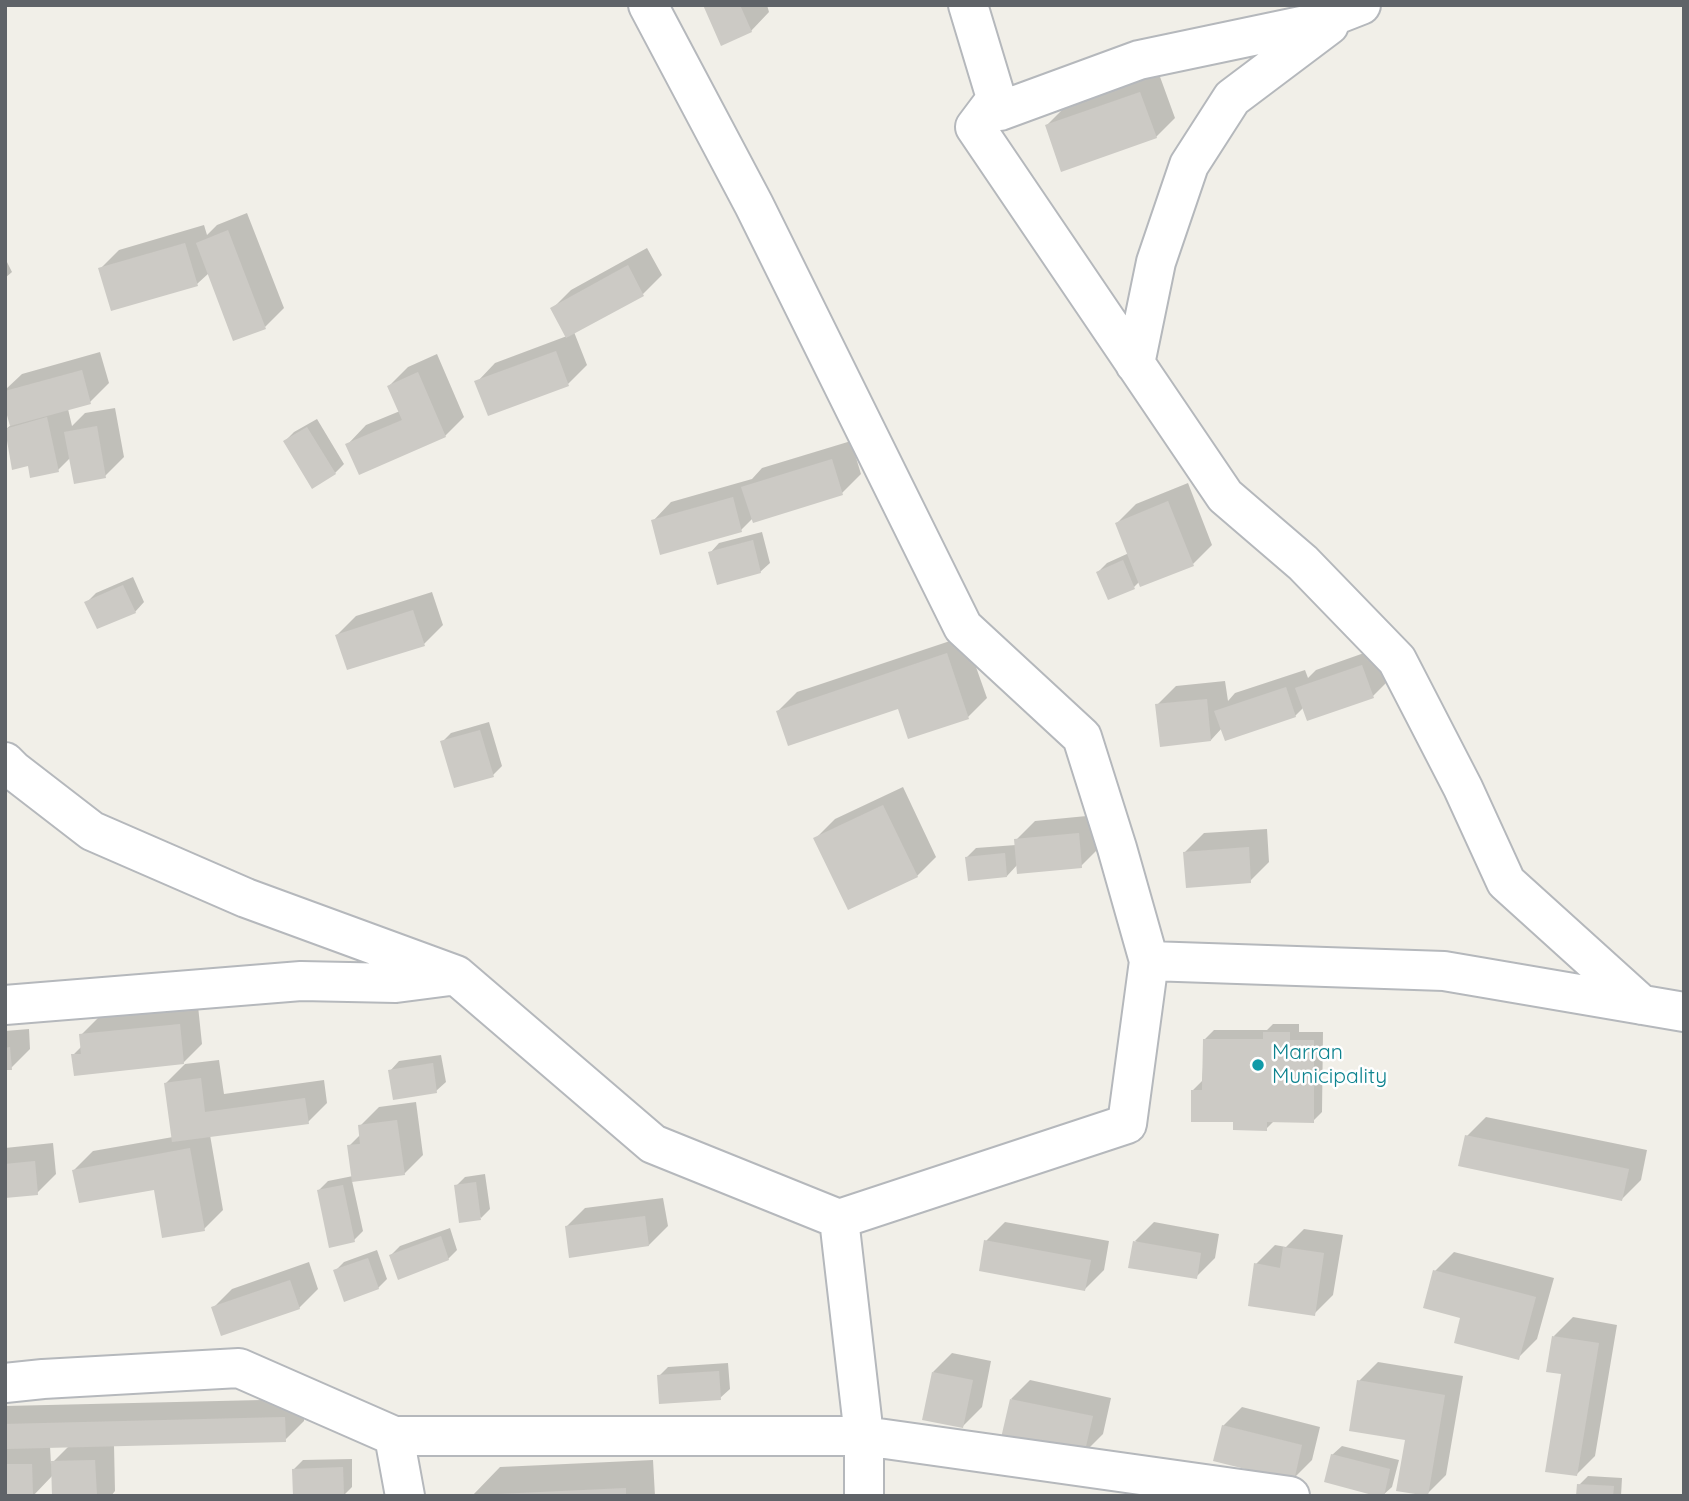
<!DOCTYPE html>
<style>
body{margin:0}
#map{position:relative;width:1689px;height:1501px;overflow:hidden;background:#f1efe8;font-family:Quicksand,sans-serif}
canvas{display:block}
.frame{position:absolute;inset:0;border:7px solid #5f6368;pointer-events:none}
</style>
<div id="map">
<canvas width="1689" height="1501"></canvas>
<div class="frame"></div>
</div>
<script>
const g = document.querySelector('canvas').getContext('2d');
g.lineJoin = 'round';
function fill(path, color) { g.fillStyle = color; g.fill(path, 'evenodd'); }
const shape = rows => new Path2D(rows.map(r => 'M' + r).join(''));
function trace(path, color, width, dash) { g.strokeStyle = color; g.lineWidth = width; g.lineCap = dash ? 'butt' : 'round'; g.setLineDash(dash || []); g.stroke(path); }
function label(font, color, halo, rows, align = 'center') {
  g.font = font + ' Quicksand,sans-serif'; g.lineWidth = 5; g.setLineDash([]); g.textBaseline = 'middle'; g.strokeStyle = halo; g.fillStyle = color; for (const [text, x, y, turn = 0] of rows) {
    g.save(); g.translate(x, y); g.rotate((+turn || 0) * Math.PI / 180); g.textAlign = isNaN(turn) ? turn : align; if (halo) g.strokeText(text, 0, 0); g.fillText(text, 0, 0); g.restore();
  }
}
fill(shape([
 [705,5,767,5,769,12,751,31],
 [1159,74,1175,118,1156,137,1047,125,1066,106],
 [247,213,284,308,265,327,209,273,197,284,100,269,119,250,204,225,207,235,217,225],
 [647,248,662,275,643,294,574,332,587,365,568,384,477,382,495,363,567,336,552,309,571,290],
 [5,258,12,272,5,278],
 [100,352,109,383,90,402,68,409,72,426,85,413,115,408,124,457,105,476,70,458,58,470,30,464,5,430,12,424,5,401,5,390,22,374],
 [437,354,464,417,445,436,348,444,366,425,400,411,389,386,408,367],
 [317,419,344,464,335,473,285,441,294,432],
 [851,441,861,474,842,493,753,518,741,530,653,521,671,502,752,479,762,468],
 [1188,483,1212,545,1193,564,1141,585,1140,581,1134,587,1098,572,1107,563,1129,553,1117,523,1136,504],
 [762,532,770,563,760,572,710,553,719,543],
 [133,577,144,602,135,612,87,602,96,593],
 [432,592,443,625,424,644,337,635,356,616],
 [965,636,987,698,968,717,899,707,778,711,797,692],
 [1381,647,1392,677,1373,696,1304,707,1295,716,1222,728,1211,740,1157,705,1176,686,1225,681,1228,701,1235,693,1305,670,1308,678,1316,670],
 [489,722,502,766,493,775,442,742,451,733],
 [903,787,936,857,917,876,816,838,835,819],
 [1097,815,1100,847,1081,866,1018,864,1007,876,967,857,976,848,1016,845,1016,840,1035,821],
 [1267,829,1269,862,1250,881,1185,852,1204,833],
 [198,1006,202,1044,183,1063,73,1055,82,1046,81,1035,100,1016],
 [1273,1024,1299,1024,1299,1032,1323,1032,1322,1112,1313,1121,1274,1121,1266,1129,1235,1121,1193,1090,1202,1081,1205,1039,1214,1030,1267,1030],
 [29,1029,30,1049,11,1068,5,1069,5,1031],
 [441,1055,446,1082,436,1091,390,1071,399,1061],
 [219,1060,224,1094,324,1080,327,1103,308,1122,210,1135,223,1210,204,1229,155,1188,74,1170,93,1151,173,1137,166,1083,185,1064],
 [416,1102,423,1155,404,1174,352,1181,363,1231,354,1240,319,1190,328,1181,353,1176,349,1146,361,1134,360,1126,379,1107],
 [1486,1117,1647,1150,1641,1180,1622,1199,1467,1136],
 [53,1143,56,1174,37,1193,5,1196,5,1148],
 [485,1174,490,1209,481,1218,456,1186,465,1177],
 [663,1198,668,1226,649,1245,566,1227,585,1208],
 [1005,1222,1109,1241,1104,1270,1085,1289,986,1241],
 [1154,1222,1219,1234,1215,1258,1196,1277,1135,1241],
 [450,1228,457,1250,448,1259,391,1255,400,1246],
 [1304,1229,1343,1235,1333,1295,1314,1314,1256,1264,1275,1245,1286,1247],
 [377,1250,387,1279,378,1288,335,1271,344,1262],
 [1454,1252,1554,1278,1537,1339,1518,1358,1463,1317,1425,1307,1435,1271],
 [309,1262,318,1289,299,1308,213,1308,232,1289],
 [1573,1317,1617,1325,1595,1456,1576,1475,1563,1372,1554,1336],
 [952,1353,991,1361,982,1407,963,1426,933,1372],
 [1378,1362,1463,1376,1446,1475,1427,1494,1407,1439,1359,1381],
 [728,1363,730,1389,720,1398,659,1376,668,1367],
 [1030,1380,1111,1398,1103,1434,1084,1453,1011,1399],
 [304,1399,304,1421,285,1440,114,1445,115,1491,111,1496,54,1496,53,1475,33,1496,5,1496,5,1406],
 [50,1446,69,1446,51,1464],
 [1242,1407,1320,1427,1312,1460,1293,1479,1223,1426],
 [1342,1446,1399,1460,1392,1487,1382,1496,1332,1455],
 [352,1459,352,1487,343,1496,294,1469,303,1460],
 [653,1460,655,1496,472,1496,500,1467],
 [1588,1476,1622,1478,1621,1496,1578,1496,1579,1485]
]), '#0003');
fill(shape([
 [703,5,740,5,752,32,721,46],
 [1140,92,1157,138,1061,172,1045,125],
 [228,230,266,329,233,341,196,243],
 [185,243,198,286,111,311,98,268],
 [628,265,644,296,566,338,550,308],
 [556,351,569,386,488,416,474,381],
 [82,370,91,404,10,426,5,408,5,391],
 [418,372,446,437,359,475,345,444,402,420,387,386],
 [47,417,59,472,30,478,28,466,12,470,5,429],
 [97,426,106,478,74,484,64,432],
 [307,427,336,474,312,489,283,441],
 [832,459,843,495,753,523,741,487],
 [733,497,742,532,660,555,651,520],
 [1168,501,1194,566,1140,587,1115,523],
 [753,540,761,573,717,585,708,552],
 [1123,560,1135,589,1108,600,1096,572],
 [123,585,136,613,97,629,84,602],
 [413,610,425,646,347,670,335,635],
 [947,653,969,719,908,739,898,709,788,746,776,711],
 [1362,665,1374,698,1307,721,1295,688],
 [1286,687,1296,717,1225,741,1214,711],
 [1207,699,1211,741,1160,747,1155,704],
 [480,730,494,777,454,788,440,741],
 [883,805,918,877,848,910,813,838],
 [1079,833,1082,868,1017,874,1014,839],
 [1249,847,1251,883,1186,888,1183,852],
 [1005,853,1007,877,968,881,965,857],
 [180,1024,184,1064,74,1076,71,1054,81,1054,79,1034],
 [1263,1032,1290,1032,1290,1040,1314,1040,1314,1123,1267,1122,1267,1131,1233,1130,1233,1122,1191,1122,1191,1090,1202,1090,1203,1039,1263,1039],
 [10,1047,12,1070,5,1070,5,1048],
 [433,1063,437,1093,393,1100,388,1070],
 [201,1078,205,1112,305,1098,309,1124,172,1142,164,1083],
 [397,1120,405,1175,352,1182,347,1145,360,1144,358,1125],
 [1465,1135,1629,1169,1622,1201,1458,1166],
 [190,1148,205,1231,162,1238,154,1190,79,1203,72,1170],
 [35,1161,38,1195,5,1198,5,1164],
 [476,1182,481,1220,459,1223,454,1185],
 [343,1185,355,1242,329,1248,317,1190],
 [645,1216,649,1246,569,1258,565,1226],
 [441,1236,449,1260,398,1280,389,1255],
 [984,1240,1091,1260,1085,1291,979,1271],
 [1133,1241,1201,1253,1197,1279,1128,1268],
 [1283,1247,1324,1253,1315,1316,1248,1306,1254,1263,1280,1268],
 [368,1258,379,1289,344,1302,333,1270],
 [1433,1270,1536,1297,1519,1360,1454,1343,1460,1318,1423,1308],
 [290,1280,300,1309,221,1336,211,1307],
 [1552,1336,1599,1343,1577,1476,1545,1472,1561,1374,1546,1372],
 [719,1371,721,1400,659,1404,657,1375],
 [932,1372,973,1380,963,1428,922,1420],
 [1357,1380,1445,1395,1428,1496,1396,1491,1405,1440,1349,1431],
 [1010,1399,1093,1416,1084,1455,1001,1438],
 [285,1417,286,1442,5,1449,5,1424],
 [1222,1425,1302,1445,1294,1481,1213,1461],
 [1331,1454,1390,1469,1384,1496,1376,1496,1324,1482],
 [95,1460,97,1496,52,1496,51,1461],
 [5,1464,32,1464,33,1496,5,1496],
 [343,1467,344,1496,293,1496,292,1469],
 [1577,1484,1614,1486,1613,1496,1576,1496],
 [626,1488,626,1496,499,1496,499,1494]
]), '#cccac5');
const minor = shape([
 [648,5,754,205,963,627,1082,737,1117,848,1149,961],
 [968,5,1000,111,1139,60,1315,23,1361,5],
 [996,99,975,127,1225,496,1303,563,1397,660,1463,788,1506,882,1642,1005],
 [1135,364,1156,262,1189,165,1232,98,1329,25],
 [5,762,13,770,92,831,246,898,456,975,653,1144,839,1219],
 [5,1005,301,981,396,983,450,976],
 [5,1383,43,1379,239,1368,394,1436,864,1436,1290,1496],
 [394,1436,405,1496],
 [864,1496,864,1436,839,1219,1127,1124,1149,961,1444,971,1684,1012]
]);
trace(minor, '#b5b8bc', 42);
trace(minor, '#fff', 38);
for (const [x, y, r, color] of [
 [1258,1065,7,"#0f9aa8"]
]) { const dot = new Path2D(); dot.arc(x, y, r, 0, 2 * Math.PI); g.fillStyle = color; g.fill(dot); trace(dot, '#fff', 2.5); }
label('21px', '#0d838f', '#fff', [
 ["Marran",1272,1053],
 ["Municipality",1272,1077]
], 'left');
</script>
